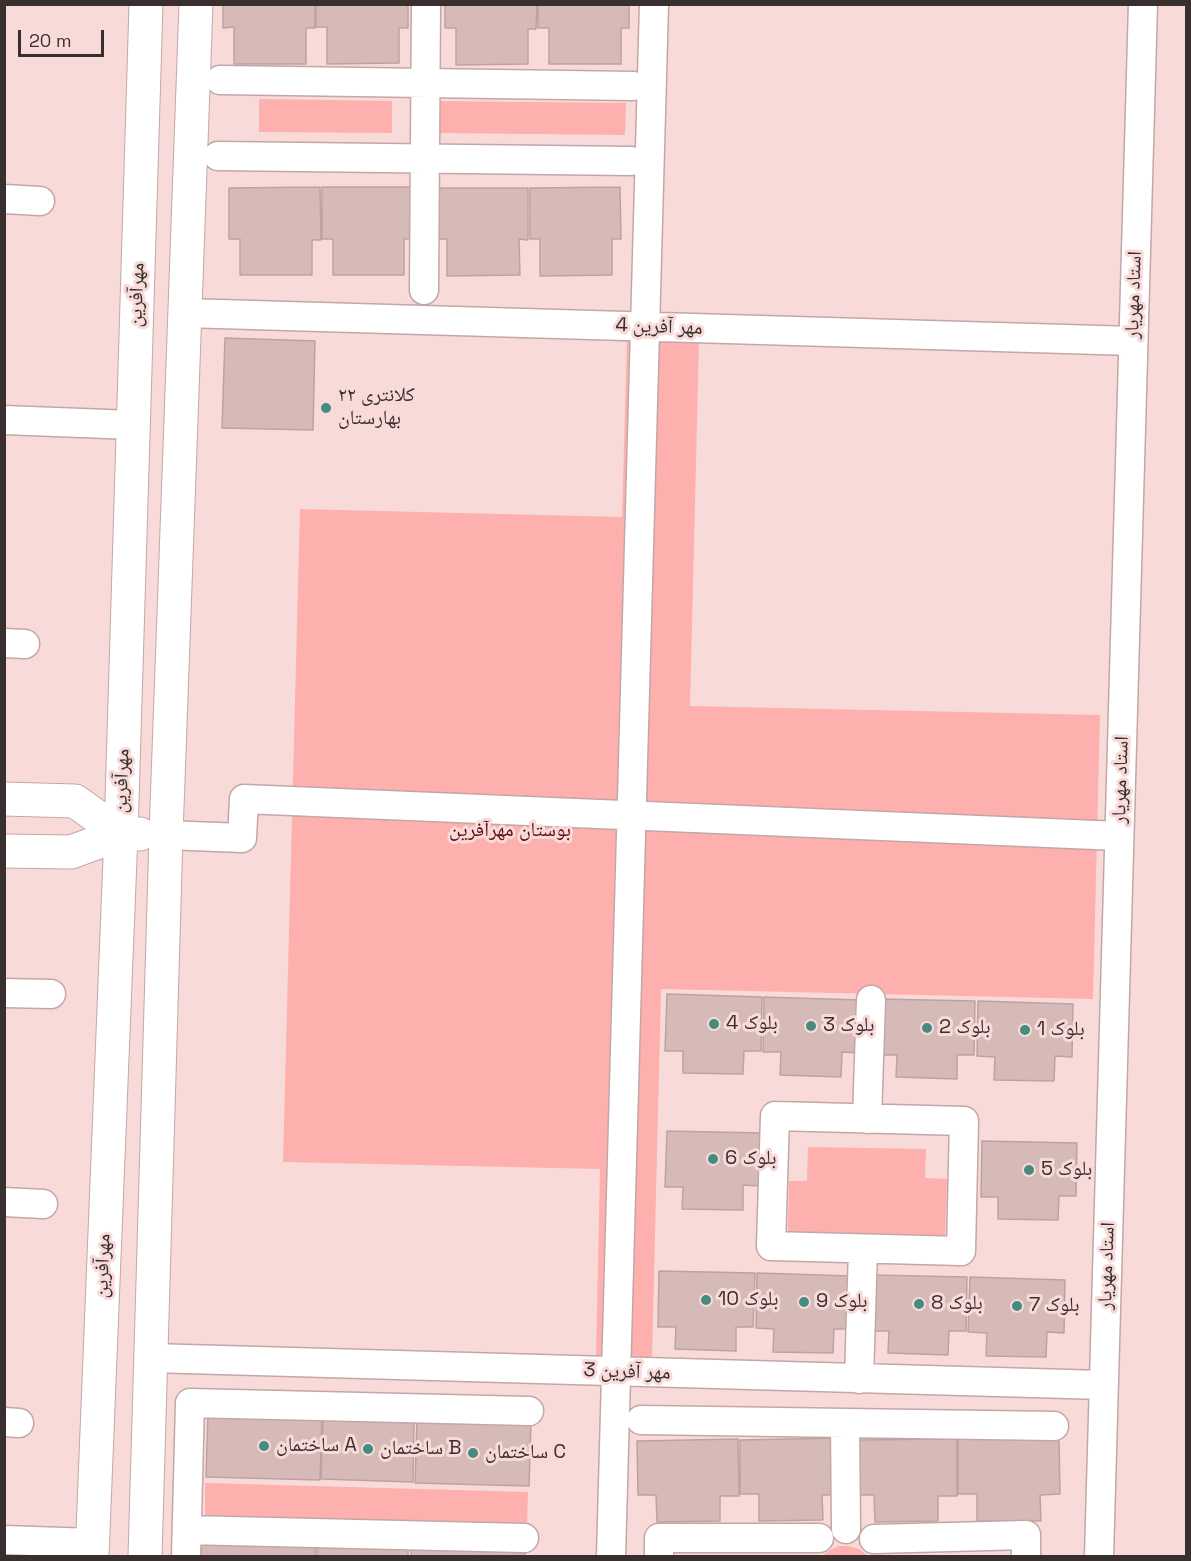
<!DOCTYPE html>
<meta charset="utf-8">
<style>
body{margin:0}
#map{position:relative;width:1191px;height:1561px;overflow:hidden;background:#f8dbd9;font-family:"Space Grotesk",sans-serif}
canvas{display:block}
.frame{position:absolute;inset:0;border:6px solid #3a2f2f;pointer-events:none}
.scale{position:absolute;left:18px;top:30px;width:86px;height:27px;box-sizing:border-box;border:3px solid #3a2f2f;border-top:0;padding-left:8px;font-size:18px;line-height:21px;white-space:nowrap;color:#3a2f2f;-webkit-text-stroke:4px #f8dbd9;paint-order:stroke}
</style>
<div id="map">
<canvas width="1191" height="1561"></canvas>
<div class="frame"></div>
<div class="scale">20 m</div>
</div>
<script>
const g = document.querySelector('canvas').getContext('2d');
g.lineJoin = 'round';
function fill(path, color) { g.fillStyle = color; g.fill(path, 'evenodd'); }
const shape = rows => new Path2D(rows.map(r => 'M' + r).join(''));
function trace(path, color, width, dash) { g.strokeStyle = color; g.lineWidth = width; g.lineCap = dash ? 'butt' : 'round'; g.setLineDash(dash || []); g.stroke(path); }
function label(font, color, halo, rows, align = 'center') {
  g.font = font + ' "Space Grotesk","Noto Naskh Arabic",sans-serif'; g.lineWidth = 6; g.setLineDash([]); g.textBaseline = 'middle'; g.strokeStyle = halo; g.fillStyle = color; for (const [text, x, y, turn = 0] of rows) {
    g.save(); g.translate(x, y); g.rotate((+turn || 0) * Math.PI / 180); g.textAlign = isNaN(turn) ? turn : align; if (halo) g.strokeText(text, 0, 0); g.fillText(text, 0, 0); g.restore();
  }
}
fill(shape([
 [259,99,392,101,392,133,259,132],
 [438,101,626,103,625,135,437,133],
 [627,339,699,341,690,706,1100,715,1093,999,661,989,652,1358,596,1357,600,1169,283,1162,300,509,622,517],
 [808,1147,926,1149,925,1178,947,1179,945,1237,788,1233,789,1181,807,1181],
 [205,1483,528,1492,527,1527,205,1518],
 [839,1546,849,1546,859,1549,868,1556,822,1556,830,1550]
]), '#fdb0ad');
const building = shape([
 [223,4,315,4,315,28,306,28,306,64,234,64,234,27,223,28,223,4],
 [316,4,408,4,408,28,399,28,399,63,327,64,327,27,316,27,316,4],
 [445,4,537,4,536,29,528,29,528,64,456,65,456,28,445,28,445,4],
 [538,4,629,4,629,28,621,28,621,64,549,64,549,28,538,28,538,4],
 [320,187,321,240,312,240,312,275,240,275,240,239,229,239,229,188,320,187],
 [322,187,413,187,413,239,404,239,404,275,333,275,333,239,322,239,322,187],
 [620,187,621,239,612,239,612,275,540,276,540,239,530,239,530,188,620,187],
 [437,188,528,188,528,240,519,239,520,275,447,276,447,239,437,239,437,188],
 [225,338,315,341,313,430,222,428,225,338],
 [667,994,762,997,761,1051,744,1051,743,1074,683,1073,683,1051,665,1051,667,994],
 [764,997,860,1000,859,1053,842,1052,841,1077,780,1075,781,1052,763,1052,764,997],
 [880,999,975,1001,974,1055,957,1055,957,1079,896,1077,897,1055,879,1055,880,999],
 [978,1001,1073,1004,1072,1057,1055,1056,1054,1081,994,1080,995,1057,977,1056,978,1001],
 [667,1131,762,1133,760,1186,743,1185,743,1210,682,1209,683,1187,665,1187,667,1131],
 [982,1141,1077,1143,1076,1196,1059,1196,1058,1220,998,1219,998,1197,981,1197,982,1141],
 [659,1271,755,1273,753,1327,736,1327,736,1351,675,1349,676,1327,658,1327,659,1271],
 [757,1273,852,1276,851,1329,834,1329,833,1353,773,1352,774,1329,756,1328,757,1273],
 [872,1275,967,1277,966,1331,949,1331,948,1355,888,1353,889,1331,871,1331,872,1275],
 [970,1277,1065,1280,1064,1333,1047,1332,1046,1357,986,1356,987,1333,968,1332,970,1277],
 [208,1413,322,1416,320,1480,206,1477,208,1413],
 [323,1417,414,1420,413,1482,321,1479,323,1417],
 [417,1419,531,1423,529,1486,415,1483,417,1419],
 [841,1438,842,1495,822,1495,823,1520,759,1521,759,1494,740,1494,740,1440,841,1438],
 [738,1439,739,1496,720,1496,720,1521,657,1522,656,1495,638,1495,637,1441,738,1439],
 [957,1439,957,1496,938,1496,938,1521,875,1522,874,1495,856,1495,855,1440,957,1439],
 [958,1439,1059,1439,1060,1494,1040,1495,1041,1521,977,1521,977,1494,958,1494,958,1439],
 [201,1542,315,1545,315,1556,201,1556,201,1542],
 [317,1546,408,1548,408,1556,317,1556,317,1546],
 [411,1548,525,1551,525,1556,411,1556,411,1548]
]);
fill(building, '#d6bab8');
trace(building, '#bea2a1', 1.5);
const street = shape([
 [220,80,633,86],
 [218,156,631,161],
 [4,199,40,201],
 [424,290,426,4],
 [185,313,1133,341],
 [4,420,133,425],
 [4,643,25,644],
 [166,835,242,838,244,799,1119,836],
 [4,993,51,994],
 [775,1116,964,1121,961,1251,771,1246,775,1116],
 [867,1119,871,1000],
 [4,1202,43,1204],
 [151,1358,1103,1385],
 [859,1379,863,1249],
 [641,1420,1054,1426],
 [4,1422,19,1423],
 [845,1423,846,1529],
 [187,1530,524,1538],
 [874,1539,1026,1535,1026,1556],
 [4,1540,93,1543],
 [186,1556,190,1403,529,1411],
 [611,1556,654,4],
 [659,1556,659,1538,819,1538],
 [1099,1556,1143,4]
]);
const secondary = shape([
 [4,799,75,801,121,834],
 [4,851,71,852,121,834,140,834],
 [92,1556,121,834,146,4],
 [145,1556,166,835,196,4]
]);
trace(street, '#c3a7a6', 31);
trace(secondary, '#c3a7a6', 35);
trace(street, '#fff', 28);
trace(secondary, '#fff', 33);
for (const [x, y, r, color] of [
 [326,408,6,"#468b80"],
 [714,1024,6,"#468b80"],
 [811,1026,6,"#468b80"],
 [927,1028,6,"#468b80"],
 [1025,1030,6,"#468b80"],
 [713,1159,6,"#468b80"],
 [1029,1170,6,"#468b80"],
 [706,1300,6,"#468b80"],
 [804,1302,6,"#468b80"],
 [919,1304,6,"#468b80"],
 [1017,1306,6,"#468b80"],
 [264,1446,6,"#468b80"],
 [368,1449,6,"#468b80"],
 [473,1453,6,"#468b80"]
]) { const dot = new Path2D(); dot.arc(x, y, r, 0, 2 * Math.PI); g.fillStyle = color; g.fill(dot); trace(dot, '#f8dbd9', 2); }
label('20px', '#3a2f2f', '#f8dbd9', [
 ["مهرآفرین",137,295,-88],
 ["استاد مهریار",1134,295,-88],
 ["مهر آفرین 4",659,327,2],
 ["استاد مهریار",1121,780,-88],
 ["مهرآفرین",122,781,-88],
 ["مهرآفرین",103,1266,-88],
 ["استاد مهریار",1107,1266,-88],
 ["مهر آفرین 3",627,1372,2]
]);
label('20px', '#3a2f2f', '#f8dbd9', [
 ["کلانتری ۲۲",338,396],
 ["بهارستان",338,419],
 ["بلوک 4",726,1024],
 ["بلوک 3",823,1026],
 ["بلوک 2",939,1028],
 ["بلوک 1",1037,1030],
 ["بلوک 6",725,1159],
 ["بلوک 5",1041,1170],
 ["بلوک 10",718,1300],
 ["بلوک 9",816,1302],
 ["بلوک 8",931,1304],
 ["بلوک 7",1029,1306],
 ["ساختمان A",276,1446],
 ["ساختمان B",380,1449],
 ["ساختمان C",485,1453]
], 'left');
label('20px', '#620b16', '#f8dbd9', [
 ["بوستان مهرآفرین",510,831]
]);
</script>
